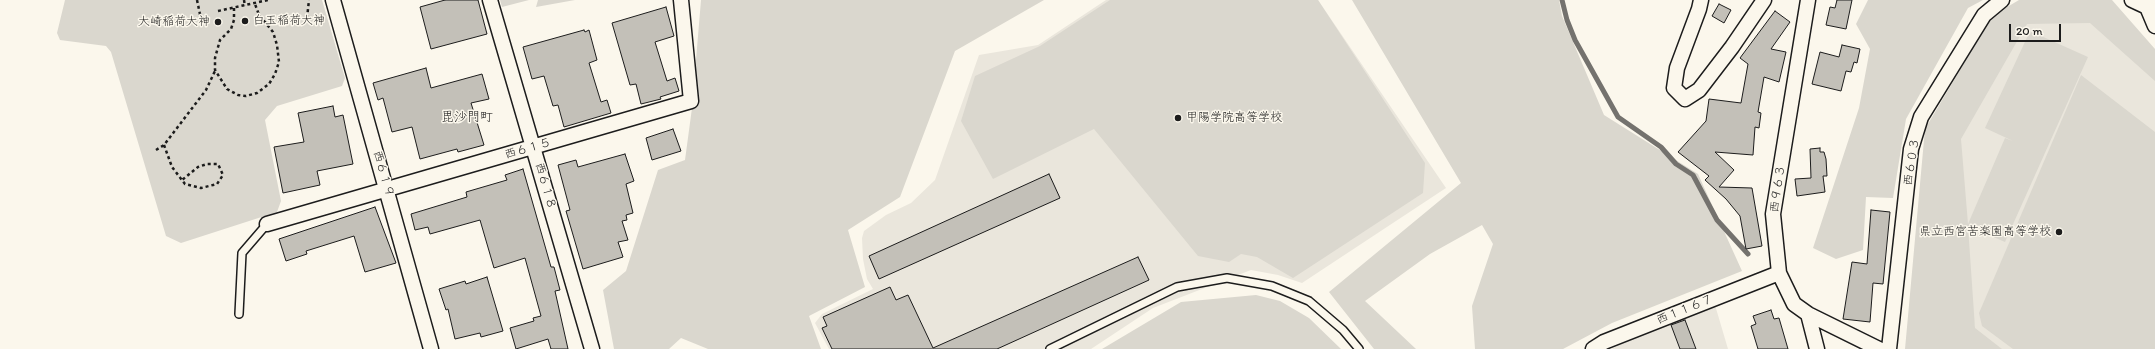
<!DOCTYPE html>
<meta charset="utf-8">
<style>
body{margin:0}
#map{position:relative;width:2155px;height:349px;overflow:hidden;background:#fbf7ec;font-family:Itim,sans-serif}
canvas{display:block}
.scale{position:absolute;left:2009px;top:24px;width:52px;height:18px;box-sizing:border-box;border:2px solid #1c1c1c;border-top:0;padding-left:5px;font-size:12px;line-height:14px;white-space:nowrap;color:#1c1c1c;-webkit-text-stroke:3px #fbf7ec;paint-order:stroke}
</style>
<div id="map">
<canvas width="2155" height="349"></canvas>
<div class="scale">20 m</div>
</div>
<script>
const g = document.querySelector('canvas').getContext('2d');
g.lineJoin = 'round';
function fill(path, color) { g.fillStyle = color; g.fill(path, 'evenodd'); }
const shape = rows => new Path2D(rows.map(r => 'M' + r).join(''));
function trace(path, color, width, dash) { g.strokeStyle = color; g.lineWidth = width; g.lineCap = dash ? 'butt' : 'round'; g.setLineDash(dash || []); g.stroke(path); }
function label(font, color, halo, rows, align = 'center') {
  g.font = font + ' Itim,"Klee One",sans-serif'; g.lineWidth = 3; g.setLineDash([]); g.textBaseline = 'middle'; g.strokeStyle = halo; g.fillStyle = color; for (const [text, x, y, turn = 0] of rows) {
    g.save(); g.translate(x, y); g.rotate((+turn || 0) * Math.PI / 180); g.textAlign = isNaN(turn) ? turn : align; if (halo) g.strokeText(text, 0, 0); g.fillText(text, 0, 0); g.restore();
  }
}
fill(shape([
 [1106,0,1318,0,1446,188,1302,283,1278,275,1251,270,1153,308,1091,349,829,349,815,323,822,314,873,289,867,279,863,259,862,238,864,231,886,215,911,203,935,180,979,55,1038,45],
 [2094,13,2155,69,2155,349,2001,349,1975,330,1950,135,2003,24],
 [1715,305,1728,349,1611,349,1632,339]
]), '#eae6dc');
fill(shape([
 [65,0,322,0,345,78,342,86,277,106,265,120,281,201,277,212,181,243,166,236,111,52,106,46,60,40,57,33],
 [500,0,529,0,502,7],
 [538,0,575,0,536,7],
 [701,0,1044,0,955,51,900,197,848,230,865,287,809,316,821,349,708,349,681,338,669,349,614,349,603,290,626,271,658,170,685,160,692,108],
 [1110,0,1318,0,1425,163,1423,193,1293,278,1257,257,1241,254,1229,262,1198,256,1094,129,993,179,961,121,975,76,1040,46],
 [1352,0,1559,0,1562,16,1604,115,1698,174,1742,271,1612,323,1563,349,1475,349,1472,306,1493,244,1482,225,1430,254,1365,301,1416,349,1374,349,1329,292,1461,183],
 [1868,0,1983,0,1968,8,1906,119,1893,198,1866,197,1863,250,1836,259,1813,248,1859,108,1870,49,1856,24],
 [2019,0,2112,0,2155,49,2155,81,2090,23,2027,24,1961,139,1968,224,2005,138,2013,141,1985,128,2030,31,2088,57,2005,242,1968,226,1975,328,2002,349,1905,349,1925,129,1992,16],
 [2081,75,2155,132,2155,349,2013,349,1982,326,1979,313],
 [1256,295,1280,301,1309,318,1341,349,1102,349,1181,302]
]), '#dad7ce');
trace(shape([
 [1562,0,1567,20,1575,40,1618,117,1661,147,1676,164,1693,175,1717,220,1748,254]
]), '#74726e', 5);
const building = shape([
 [445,0,478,0,487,34,431,49,420,7,445,0],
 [1837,0,1852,0,1846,29,1826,25,1830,7,1835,8,1837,0],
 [1719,4,1731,10,1724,23,1712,16,1719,4],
 [666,7,674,36,655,42,667,81,675,78,679,91,660,97,661,99,641,104,636,84,630,85,612,23,666,7],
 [1775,11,1790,22,1771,49,1786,52,1779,82,1764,77,1758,112,1761,113,1759,128,1755,127,1753,155,1715,152,1734,170,1719,187,1752,188,1762,246,1746,249,1740,216,1726,199,1705,180,1709,176,1678,152,1706,121,1709,99,1741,103,1748,64,1740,58,1775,11],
 [584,30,585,32,589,30,597,60,589,63,601,102,607,100,611,113,564,127,558,105,553,106,544,76,532,79,523,47,584,30],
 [1842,45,1860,49,1857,63,1854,62,1851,72,1846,71,1841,91,1812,84,1820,52,1839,57,1842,45],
 [426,68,431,88,482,74,489,99,471,103,484,145,458,152,457,149,420,159,412,127,392,132,383,98,378,100,373,83,426,68],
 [333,106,335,117,343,115,353,164,317,171,320,185,283,193,274,147,304,142,298,113,333,106],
 [673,129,681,151,652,160,646,138,673,129],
 [1820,148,1820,152,1824,152,1826,159,1827,176,1823,176,1825,192,1797,196,1795,179,1811,178,1810,149,1820,148],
 [625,154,634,181,626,184,633,213,626,215,627,220,622,221,628,240,618,242,623,257,583,269,566,211,570,210,558,165,576,160,578,167,625,154],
 [523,169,551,267,554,267,560,290,555,291,568,349,551,349,548,339,516,349,510,328,534,321,533,318,541,316,525,258,494,268,480,220,430,234,428,227,415,230,411,214,467,197,466,192,507,180,505,175,523,169],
 [1049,174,1060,198,879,279,869,256,1049,174],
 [375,207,396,263,365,272,354,236,306,251,307,254,286,261,279,239,375,207],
 [1871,210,1890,212,1883,284,1873,283,1870,322,1843,319,1852,262,1867,264,1871,210],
 [1138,257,1149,280,997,349,832,349,822,328,827,326,823,317,890,287,896,300,908,295,933,348,1138,257],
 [487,277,503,331,481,337,480,333,455,339,448,309,446,310,439,289,465,281,466,284,487,277],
 [1771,310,1774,319,1779,318,1788,349,1758,349,1751,326,1756,324,1753,316,1771,310],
 [1685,320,1696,349,1680,349,1671,325,1685,320]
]);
fill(building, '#c3c0b8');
trace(building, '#1c1c1c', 1);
const lane = shape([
 [239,314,242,253,267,224],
 [1050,349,1177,287,1227,278,1272,286,1309,301,1343,330,1359,349]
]);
const street = shape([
 [333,0,431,349],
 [490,0,592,349],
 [1701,0,1699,9,1677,68,1674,88,1685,99,1699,90,1732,47,1764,0],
 [1808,0,1773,214,1779,273,1794,304,1808,314,1879,349],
 [2132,0,2147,7,2155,7],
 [2147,7,2155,26],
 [267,224,691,101,681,0],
 [1808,314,1817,349],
 [1593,349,1604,342,1779,273],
 [1889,349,1911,149,1921,117,1984,15,2002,0]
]);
trace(lane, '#1c1c1c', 10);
trace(street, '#1c1c1c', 17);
trace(shape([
 [197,0,201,19],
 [244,0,245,6],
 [234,8,234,20,231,29,220,40,215,58,215,70,227,89,238,95,246,96,257,93,269,84,275,74,279,62,277,45,273,32,259,15,255,4],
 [218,11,268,0],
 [307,18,309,0],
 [164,145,172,167,185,184,201,188,217,184,223,175,218,164,207,164,198,167,182,180],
 [156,150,164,145,206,90,215,71]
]), '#1c1c1c', 2.5, [3, 3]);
trace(lane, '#fbf7ec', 7);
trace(street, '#fbf7ec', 14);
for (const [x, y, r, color] of [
 [245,21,4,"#1c1c1c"],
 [218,22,4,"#1c1c1c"],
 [1178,118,4,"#1c1c1c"],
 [2059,232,4,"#1c1c1c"]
]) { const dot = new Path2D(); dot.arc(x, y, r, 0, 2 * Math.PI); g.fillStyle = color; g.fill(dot); trace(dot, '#fbf7ec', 1.5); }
label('12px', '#1c1c1c', '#fbf7ec', [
 ["白玉稲荷大神",253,21],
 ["大崎稲荷大神",210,22,"right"],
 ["甲陽学院高等学校",1186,118],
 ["県立西宮苦楽園高等学校",2051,232,"right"]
], 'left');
label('12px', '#1c1c1c', '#fbf7ec', [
 ["西６１５",528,149,-16],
 ["西６０３",1912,162,-81],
 ["西６１９",383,174,74],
 ["西６１８",545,186,74],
 ["西９６３",1778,189,-82],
 ["西１１６７",1685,310,-22]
]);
label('13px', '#1c1c1c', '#fbf7ec', [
 ["毘沙門町",467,118]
]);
</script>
